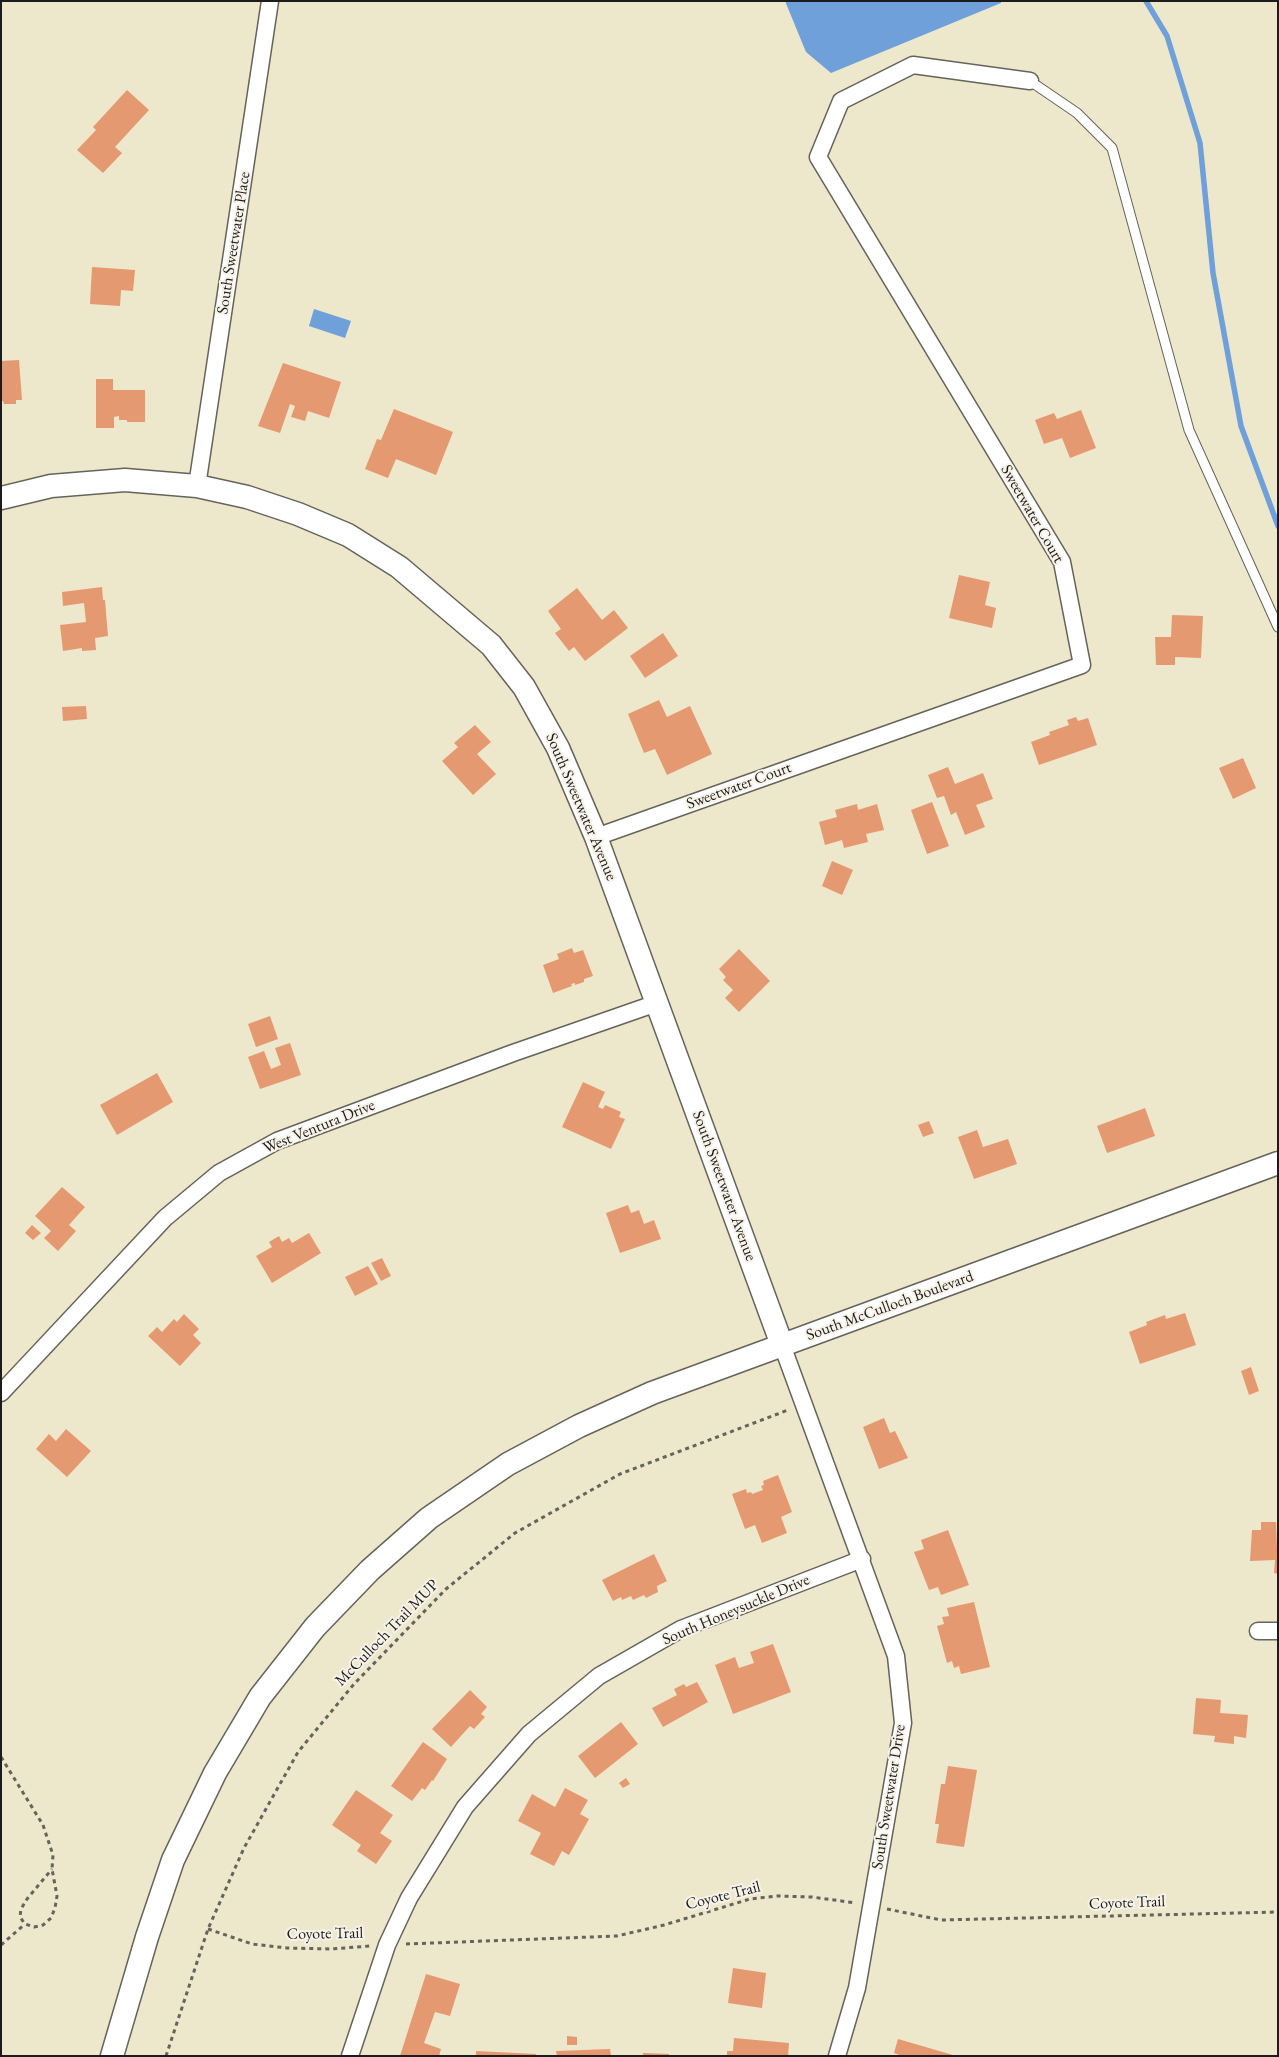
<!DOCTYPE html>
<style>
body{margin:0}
#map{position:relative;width:1279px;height:2057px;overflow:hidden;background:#ede7cc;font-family:"EB Garamond",serif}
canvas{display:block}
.frame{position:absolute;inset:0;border:2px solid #1c1c1c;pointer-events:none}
</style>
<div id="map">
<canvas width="1279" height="2057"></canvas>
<div class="frame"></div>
</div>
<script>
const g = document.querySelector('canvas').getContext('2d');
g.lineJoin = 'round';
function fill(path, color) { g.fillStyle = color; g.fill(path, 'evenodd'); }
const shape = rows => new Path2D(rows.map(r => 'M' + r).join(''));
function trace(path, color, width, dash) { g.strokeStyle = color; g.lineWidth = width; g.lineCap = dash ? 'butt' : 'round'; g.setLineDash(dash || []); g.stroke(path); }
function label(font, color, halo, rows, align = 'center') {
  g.font = font + ' "EB Garamond",serif'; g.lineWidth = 4; g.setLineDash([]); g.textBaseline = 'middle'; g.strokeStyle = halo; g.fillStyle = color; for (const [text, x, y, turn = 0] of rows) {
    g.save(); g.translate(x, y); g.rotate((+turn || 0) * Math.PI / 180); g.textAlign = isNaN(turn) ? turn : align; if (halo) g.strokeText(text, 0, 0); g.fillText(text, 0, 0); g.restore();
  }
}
fill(shape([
 [785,1,1001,1,1001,3,831,73,806,52],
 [314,309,351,321,345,338,309,326]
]), '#6fa0d9');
trace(shape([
 [1146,1,1167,36,1200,143,1213,273,1241,426,1278,526]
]), '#6fa0d9', 5.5);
fill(shape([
 [127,90,149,110,115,147,122,153,103,173,77,150,96,130,93,127],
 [92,267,135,270,133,291,121,290,120,306,90,304],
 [19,360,22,400,16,400,16,404,4,404,3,401,1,401,1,361],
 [283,363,341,382,329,418,308,411,305,421,291,417,295,406,290,404,280,433,258,426],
 [96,379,113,379,113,390,145,390,145,422,127,422,127,420,119,420,119,416,114,417,114,428,96,428],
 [394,409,453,432,436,475,396,459,388,478,365,469,377,439,381,440],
 [1081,410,1096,448,1070,458,1062,438,1044,444,1035,420,1054,413,1057,419],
 [959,575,990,582,985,605,996,608,992,628,949,618],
 [102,587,103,600,105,600,108,636,95,638,96,650,82,651,82,648,63,651,60,625,86,622,84,603,63,606,62,592],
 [577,588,602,620,614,610,628,628,585,661,574,647,569,651,555,633,561,629,548,611],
 [1172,615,1203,616,1201,658,1175,657,1175,665,1156,665,1155,637,1171,637],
 [663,633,678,656,645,678,630,656],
 [659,700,667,717,690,706,712,754,667,775,655,749,644,753,628,714],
 [86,706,87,719,63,721,62,707],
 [1076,717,1078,721,1088,718,1097,745,1039,765,1031,742,1050,735,1049,732,1069,725,1067,720],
 [475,725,491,742,477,754,496,774,473,795,442,761,458,747,454,743],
 [1243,758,1256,788,1233,799,1219,768],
 [948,767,955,784,983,773,993,799,976,805,985,827,965,835,956,812,951,815,944,796,937,798,928,775],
 [932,802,949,846,927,854,911,810],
 [857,804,858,810,877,804,884,830,866,834,868,842,844,848,842,840,825,845,819,822,837,817,835,810],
 [832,861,853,870,842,895,822,886],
 [572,948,574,953,583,950,593,976,584,979,584,982,575,985,575,983,571,984,572,986,553,993,543,965,559,959,557,954],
 [739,949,770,981,739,1012,725,998,733,990,723,980,726,977,719,969],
 [270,1016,278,1039,256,1047,248,1024],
 [290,1043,301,1075,260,1089,248,1057,264,1051,271,1069,281,1065,275,1048],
 [157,1073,173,1102,117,1135,100,1105],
 [583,1082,605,1092,598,1107,603,1109,605,1105,621,1112,619,1117,625,1119,611,1149,562,1127],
 [1145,1108,1155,1136,1107,1153,1097,1126],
 [929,1121,934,1133,923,1137,918,1125],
 [977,1130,983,1147,1008,1139,1017,1164,974,1179,958,1137],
 [62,1187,85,1207,69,1225,76,1231,58,1251,44,1238,51,1231,35,1216],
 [628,1205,631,1213,639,1210,644,1224,654,1220,661,1239,620,1253,606,1213],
 [32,1225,41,1233,33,1240,25,1233],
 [309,1233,321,1253,272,1283,256,1256,272,1247,269,1242,279,1236,282,1242,289,1238,292,1243],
 [382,1258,391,1276,381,1281,371,1263],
 [368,1266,378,1284,355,1296,345,1277],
 [1185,1313,1196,1345,1140,1364,1129,1332,1147,1325,1146,1322,1165,1315,1166,1319],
 [184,1314,199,1329,193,1335,201,1343,180,1366,148,1336,157,1327,162,1332,174,1319,177,1322],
 [1251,1367,1259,1391,1249,1395,1241,1371],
 [884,1418,890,1433,895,1431,908,1458,879,1469,863,1427],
 [66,1429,91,1451,67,1477,36,1449,49,1434,56,1441],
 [778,1475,792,1512,781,1517,787,1533,762,1543,755,1525,745,1529,732,1494,746,1489,747,1493,751,1492,752,1494,763,1490,761,1486,764,1485,763,1481],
 [1261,1522,1276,1522,1278,1574,1274,1573,1275,1560,1250,1561,1252,1530,1261,1530],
 [948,1530,969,1585,941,1595,938,1587,929,1590,914,1552,924,1549,921,1540],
 [654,1554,667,1581,657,1586,658,1592,646,1598,644,1595,633,1600,631,1596,622,1600,621,1597,613,1601,602,1580],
 [974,1602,990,1667,961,1674,959,1666,954,1668,952,1661,947,1663,937,1626,944,1624,942,1617,949,1616,947,1608],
 [773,1644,791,1692,733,1714,715,1665,735,1657,739,1668,754,1663,750,1652],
 [697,1682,708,1702,663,1727,652,1708,677,1695,674,1689,684,1684,686,1687],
 [470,1690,487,1707,481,1714,485,1717,474,1729,470,1726,451,1747,432,1729],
 [1196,1698,1221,1700,1220,1713,1248,1715,1246,1738,1234,1736,1234,1744,1214,1742,1215,1736,1193,1734],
 [621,1722,638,1744,595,1778,578,1756],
 [423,1742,447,1759,433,1781,432,1780,425,1790,422,1788,412,1801,391,1786],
 [948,1766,977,1770,964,1847,936,1843,939,1824,935,1824,941,1784,945,1784],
 [626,1778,630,1784,623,1788,619,1783],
 [565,1788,588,1800,580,1814,589,1819,569,1855,562,1851,554,1866,530,1854,541,1833,518,1821,532,1794,555,1807],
 [356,1790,393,1815,380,1833,392,1841,376,1864,357,1851,361,1845,332,1825],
 [733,1968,766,1973,762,2008,728,2003],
 [426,1974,460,1984,450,2016,435,2012,424,2043,441,2049,439,2056,400,2056],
 [567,2036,577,2037,577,2045,567,2045],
 [734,2038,789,2043,788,2056,727,2056,727,2051,733,2051],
 [898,2039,953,2055,953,2056,902,2056,894,2053],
 [610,2049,611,2056,557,2056,556,2051],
 [476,2051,536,2054,536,2056,476,2056],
 [643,2053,669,2054,669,2056,643,2056]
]), '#e59971');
const lane = shape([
 [1030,81,1077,113,1112,148,1189,430,1278,627]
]);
const street = shape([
 [197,486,270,1],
 [596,837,1082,665,1062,562,818,157,841,101,913,65,1030,81],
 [782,1345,896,1656,903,1723,857,1988,837,2056],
 [1,1393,165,1218,219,1173,277,1141,513,1053,657,1003],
 [1258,1631,1278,1631],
 [350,2056,387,1945,409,1898,465,1807,529,1734,599,1676,681,1629,862,1559]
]);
const secondary = shape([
 [1,498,51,486,125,480,197,486,247,497,298,514,348,535,399,567,491,645,524,687,558,748,596,837,782,1345],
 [112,2056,147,1937,173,1860,215,1773,260,1697,315,1627,370,1570,429,1518,508,1464,579,1426,652,1393,1278,1163]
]);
trace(lane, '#65635a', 11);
trace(street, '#65635a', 19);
trace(secondary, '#65635a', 25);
trace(shape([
 [1,1757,43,1825,53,1855,52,1869,57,1896,55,1908,51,1918,43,1925,34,1927,25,1924,20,1917,21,1909,27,1899,52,1869],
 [887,1909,941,1920,1278,1912],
 [208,1929,252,1944,287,1948,331,1949,370,1946],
 [406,1944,617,1936,664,1925,750,1899,777,1896,812,1897,856,1903],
 [1,1945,25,1924],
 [166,2056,208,1929,244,1848,298,1752,354,1684,446,1589,515,1533,620,1474,788,1410]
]), '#65635a', 3, [4, 4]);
trace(lane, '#fff', 9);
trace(street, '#fff', 16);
trace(secondary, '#fff', 22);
label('16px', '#1c1c1c', '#f7f3e8', [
 ["South Sweetwater Place",234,243,-81],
 ["Sweetwater Court",1032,514,60],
 ["Sweetwater Court",739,786,-20],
 ["South Sweetwater Avenue",581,807,67],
 ["West Ventura Drive",319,1127,-22],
 ["South Sweetwater Avenue",724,1186,70],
 ["South McCulloch Boulevard",890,1306,-20],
 ["South Honeysuckle Drive",736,1610,-23],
 ["McCulloch Trail MUP",387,1633,-46],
 ["South Sweetwater Drive",889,1797,-81],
 ["Coyote Trail",723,1896,-14],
 ["Coyote Trail",1127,1903,-2],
 ["Coyote Trail",325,1934,-1]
]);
</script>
